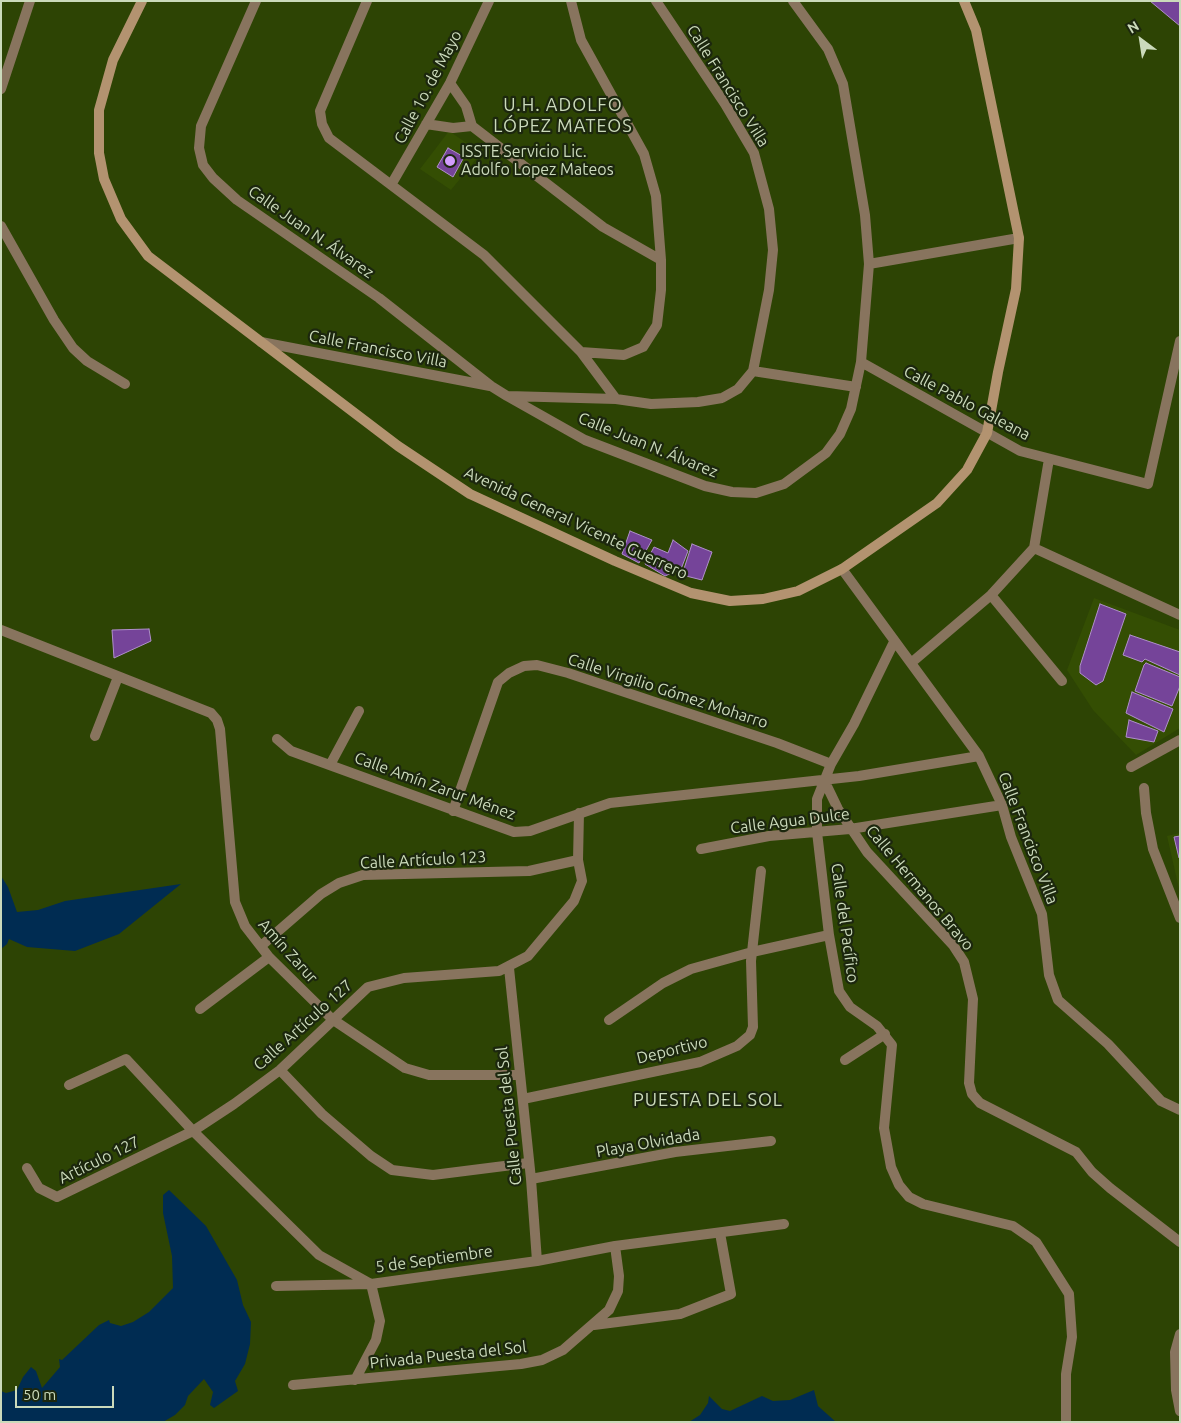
<!DOCTYPE html>
<meta charset="utf-8">
<style>
body{margin:0}
#map{position:relative;width:1181px;height:1423px;overflow:hidden;background:#2d4404;font-family:Ubuntu,sans-serif}
canvas{display:block}
.frame{position:absolute;inset:0;border:2px solid #cbdabb;pointer-events:none}
.north{position:absolute;left:1116px;top:15px;width:50px;height:50px;-webkit-text-stroke:4px #1c270e;paint-order:stroke;rotate:329deg;font-size:14px;font-weight:700;line-height:20px;text-align:center;color:#cbdabb}
.north::after{content:'';display:block;margin:auto;width:18px;height:22px;background:#cbdabb;clip-path:polygon(50% 0,100% 100%,50% 72%,0 100%)}
.scale{position:absolute;left:15px;top:1386px;width:99px;height:22px;box-sizing:border-box;border:2px solid #cbdabb;border-top:0;padding-left:6px;font-size:15px;line-height:18px;white-space:nowrap;color:#cbdabb;-webkit-text-stroke:4px #1c270e;paint-order:stroke}
</style>
<div id="map">
<canvas width="1181" height="1423"></canvas>
<div class="frame"></div>
<div class="north">N</div>
<div class="scale">50 m</div>
</div>
<script>
const g = document.querySelector('canvas').getContext('2d');
g.lineJoin = 'round';
function fill(path, color) { g.fillStyle = color; g.fill(path, 'evenodd'); }
const shape = rows => new Path2D(rows.map(r => 'M' + r).join(''));
function trace(path, color, width, dash) { g.strokeStyle = color; g.lineWidth = width; g.lineCap = dash ? 'butt' : 'round'; g.setLineDash(dash || []); g.stroke(path); }
function label(font, color, halo, rows, align = 'center') {
  g.font = font + ' Ubuntu,sans-serif'; g.lineWidth = 4.5; g.setLineDash([]); g.textBaseline = 'middle'; g.strokeStyle = halo; g.fillStyle = color; for (const [text, x, y, turn = 0] of rows) {
    g.save(); g.translate(x, y); g.rotate((+turn || 0) * Math.PI / 180); g.textAlign = isNaN(turn) ? turn : align; if (halo) g.strokeText(text, 0, 0); g.fillText(text, 0, 0); g.restore();
  }
}
fill(shape([
 [449,131,481,153,451,190,420,169],
 [1094,598,1180,630,1180,728,1136,755,1093,710,1067,670],
 [1180,833,1180,893,1167,836]
]), '#344e03');
fill(shape([
 [1,876,8,887,17,912,38,910,65,901,181,884,119,934,75,951,27,947,9,939,7,944,1,949],
 [169,1190,206,1226,237,1280,243,1305,251,1322,250,1344,245,1364,235,1381,238,1391,214,1408,210,1405,213,1392,204,1379,188,1396,185,1405,175,1415,163,1422,1,1422,1,1391,6,1393,17,1390,23,1377,31,1367,36,1371,42,1388,60,1367,59,1359,62,1360,99,1325,109,1320,110,1323,121,1326,133,1322,149,1312,173,1288,172,1256,163,1213,163,1195],
 [814,1390,818,1406,836,1422,689,1422,700,1415,708,1403,709,1396,722,1409,730,1411,762,1396,773,1401,790,1400]
]), '#002c52');
const building = shape([
 [1150,1,1180,1,1180,26,1150,1],
 [448,148,464,157,453,177,437,167,448,148],
 [630,531,652,540,639,563,622,554,630,531],
 [673,540,688,551,681,569,665,576,645,564,654,547,668,553,673,540],
 [692,544,712,552,702,580,682,575,692,544],
 [1100,604,1126,614,1103,681,1096,685,1080,673,1080,666,1100,604],
 [149,629,151,641,114,658,112,630,149,629],
 [1130,635,1180,652,1180,675,1145,659,1142,662,1123,655,1130,635],
 [1146,663,1180,677,1180,686,1172,706,1135,691,1144,665,1146,663],
 [1132,692,1173,709,1164,732,1126,713,1132,692],
 [1129,720,1158,731,1154,742,1126,737,1129,720],
 [1180,836,1180,858,1179,858,1174,837,1180,836]
]);
fill(building, '#754499');
trace(building, '#b090cb', 1);
trace(shape([
 [256,1,201,126,199,148,203,165,213,178,237,200,379,298,491,386,507,396,585,440,705,486,732,492,756,493,784,484,826,453,840,434,851,409,861,362,869,264,865,215,843,84,828,49,793,1],
 [367,1,320,111,322,124,329,138,484,255,581,352,616,399],
 [571,1,581,40,644,154,656,196,661,260,661,290,657,325,643,347,624,355,581,352],
 [450,83,466,106,472,126,603,227,661,260],
 [1,89,30,1],
 [426,124,453,128,472,126],
 [391,185,450,83,489,1],
 [1,226,54,320,73,348,87,361,125,384],
 [869,264,1019,238],
 [261,342,490,386],
 [861,362,1020,451,1148,484,1180,341],
 [753,371,856,387],
 [508,396,616,399,651,404,698,402,722,398,738,389,753,371,769,290,773,250,769,209,754,153,725,104,656,1],
 [1034,548,1180,615],
 [842,569,979,756,1002,805,1011,837,1042,914,1049,975,1058,1000,1108,1044,1161,1101,1180,1110],
 [991,595,1062,681],
 [1,630,211,713,217,720,220,729,235,902,245,926,269,957,332,1019,405,1068,429,1075,520,1075],
 [894,642,854,724,831,764,817,799,817,832,829,935,839,991,850,1007,877,1026,892,1045,884,1128,891,1167,899,1185,909,1197,923,1204,1013,1226,1036,1242,1069,1294,1072,1337,1066,1374,1066,1422],
 [911,663,991,595,1034,548,1049,459],
 [95,736,118,677],
 [277,739,291,751,514,832,530,831,610,803,859,776,979,756],
 [330,765,359,711],
 [1131,767,1180,740],
 [824,780,838,809,867,852,953,945,964,962,973,999,969,1083,972,1094,980,1103,1076,1152,1092,1172,1110,1188,1180,1242],
 [1144,788,1146,813,1153,849,1180,918],
 [453,811,498,682,509,673,524,666,537,665,568,673,777,743,831,764],
 [701,849,769,836,850,829,1002,805],
 [261,946,321,894,339,883,363,875,529,871,578,860],
 [509,968,531,1179,537,1261],
 [200,1009,269,957],
 [609,1020,663,983,691,969,752,952,829,935],
 [845,1060,885,1034],
 [280,1070,322,1114,371,1156,392,1170,433,1175,528,1163],
 [69,1085,126,1059,193,1131,319,1255,371,1284],
 [523,1099,700,1062,737,1046,750,1035,753,1027,751,961,761,871],
 [27,1168,39,1188,57,1197,193,1131,234,1104,280,1070,368,987,404,978,499,971,528,956,574,901,582,881,578,860,579,813],
 [531,1179,675,1152,771,1141],
 [276,1286,371,1284,537,1261,615,1246,784,1224],
 [594,1325,680,1314,731,1294,720,1233],
 [1180,1334,1175,1352,1176,1390,1180,1411],
 [355,1380,376,1340,380,1321,371,1284],
 [293,1385,521,1364,542,1360,563,1350,609,1310,618,1291,619,1276,615,1246]
]), '#88745e', 10);
trace(shape([
 [142,1,113,60,99,110,99,153,104,179,121,219,148,256,398,446,470,494,615,561,691,593,730,601,763,599,798,591,842,569,937,503,967,470,987,433,998,372,1016,289,1019,238,976,30,964,1]
]), '#b39370', 10);
for (const [x, y, r, color] of [
 [450,161,6,"#d29dfd"]
]) { const dot = new Path2D(); dot.arc(x, y, r, 0, 2 * Math.PI); g.fillStyle = color; g.fill(dot); trace(dot, '#1c270e', 2); }
label('16px', '#cbdabb', '#1c270e', [
 ["Calle Francisco Villa",728,86,58],
 ["Calle 1o. de Mayo",428,87,-62],
 ["Calle Juan N. Álvarez",311,232,35],
 ["Calle Francisco Villa",378,349,11],
 ["Calle Pablo Galeana",967,403,28],
 ["Calle Juan N. Álvarez",648,445,22],
 ["Avenida General Vicente Guerrero",576,523,25],
 ["Calle Virgilio Gómez Moharro",668,691,18],
 ["Calle Amín Zarur Ménez",435,786,20],
 ["Calle Agua Dulce",790,821,-7],
 ["Calle Francisco Villa",1028,838,69],
 ["Calle Artículo 123",423,860,-3],
 ["Calle Hermanos Bravo",920,888,50],
 ["Calle del Pacífico",845,923,82],
 ["Amín Zarur",288,951,48],
 ["Calle Artículo 127",303,1025,-42],
 ["Deportivo",672,1050,-14],
 ["Calle Puesta del Sol",509,1116,-96],
 ["Playa Olvidada",648,1143,-10],
 ["Artículo 127",99,1160,-26],
 ["5 de Septiembre",434,1259,-8],
 ["Privada Puesta del Sol",448,1355,-6]
]);
label('16px', '#cbdabb', '#1c270e', [
 ["ISSTE Servicio Lic.",461,152],
 ["Adolfo Lopez Mateos",461,170]
], 'left');
g.letterSpacing = '1px';
label('18px', '#cbdabb', '#1c270e', [
 ["U.H. ADOLFO",563,105],
 ["LÓPEZ MATEOS",563,126],
 ["PUESTA DEL SOL",708,1100]
]);
g.letterSpacing = '0px';
</script>
